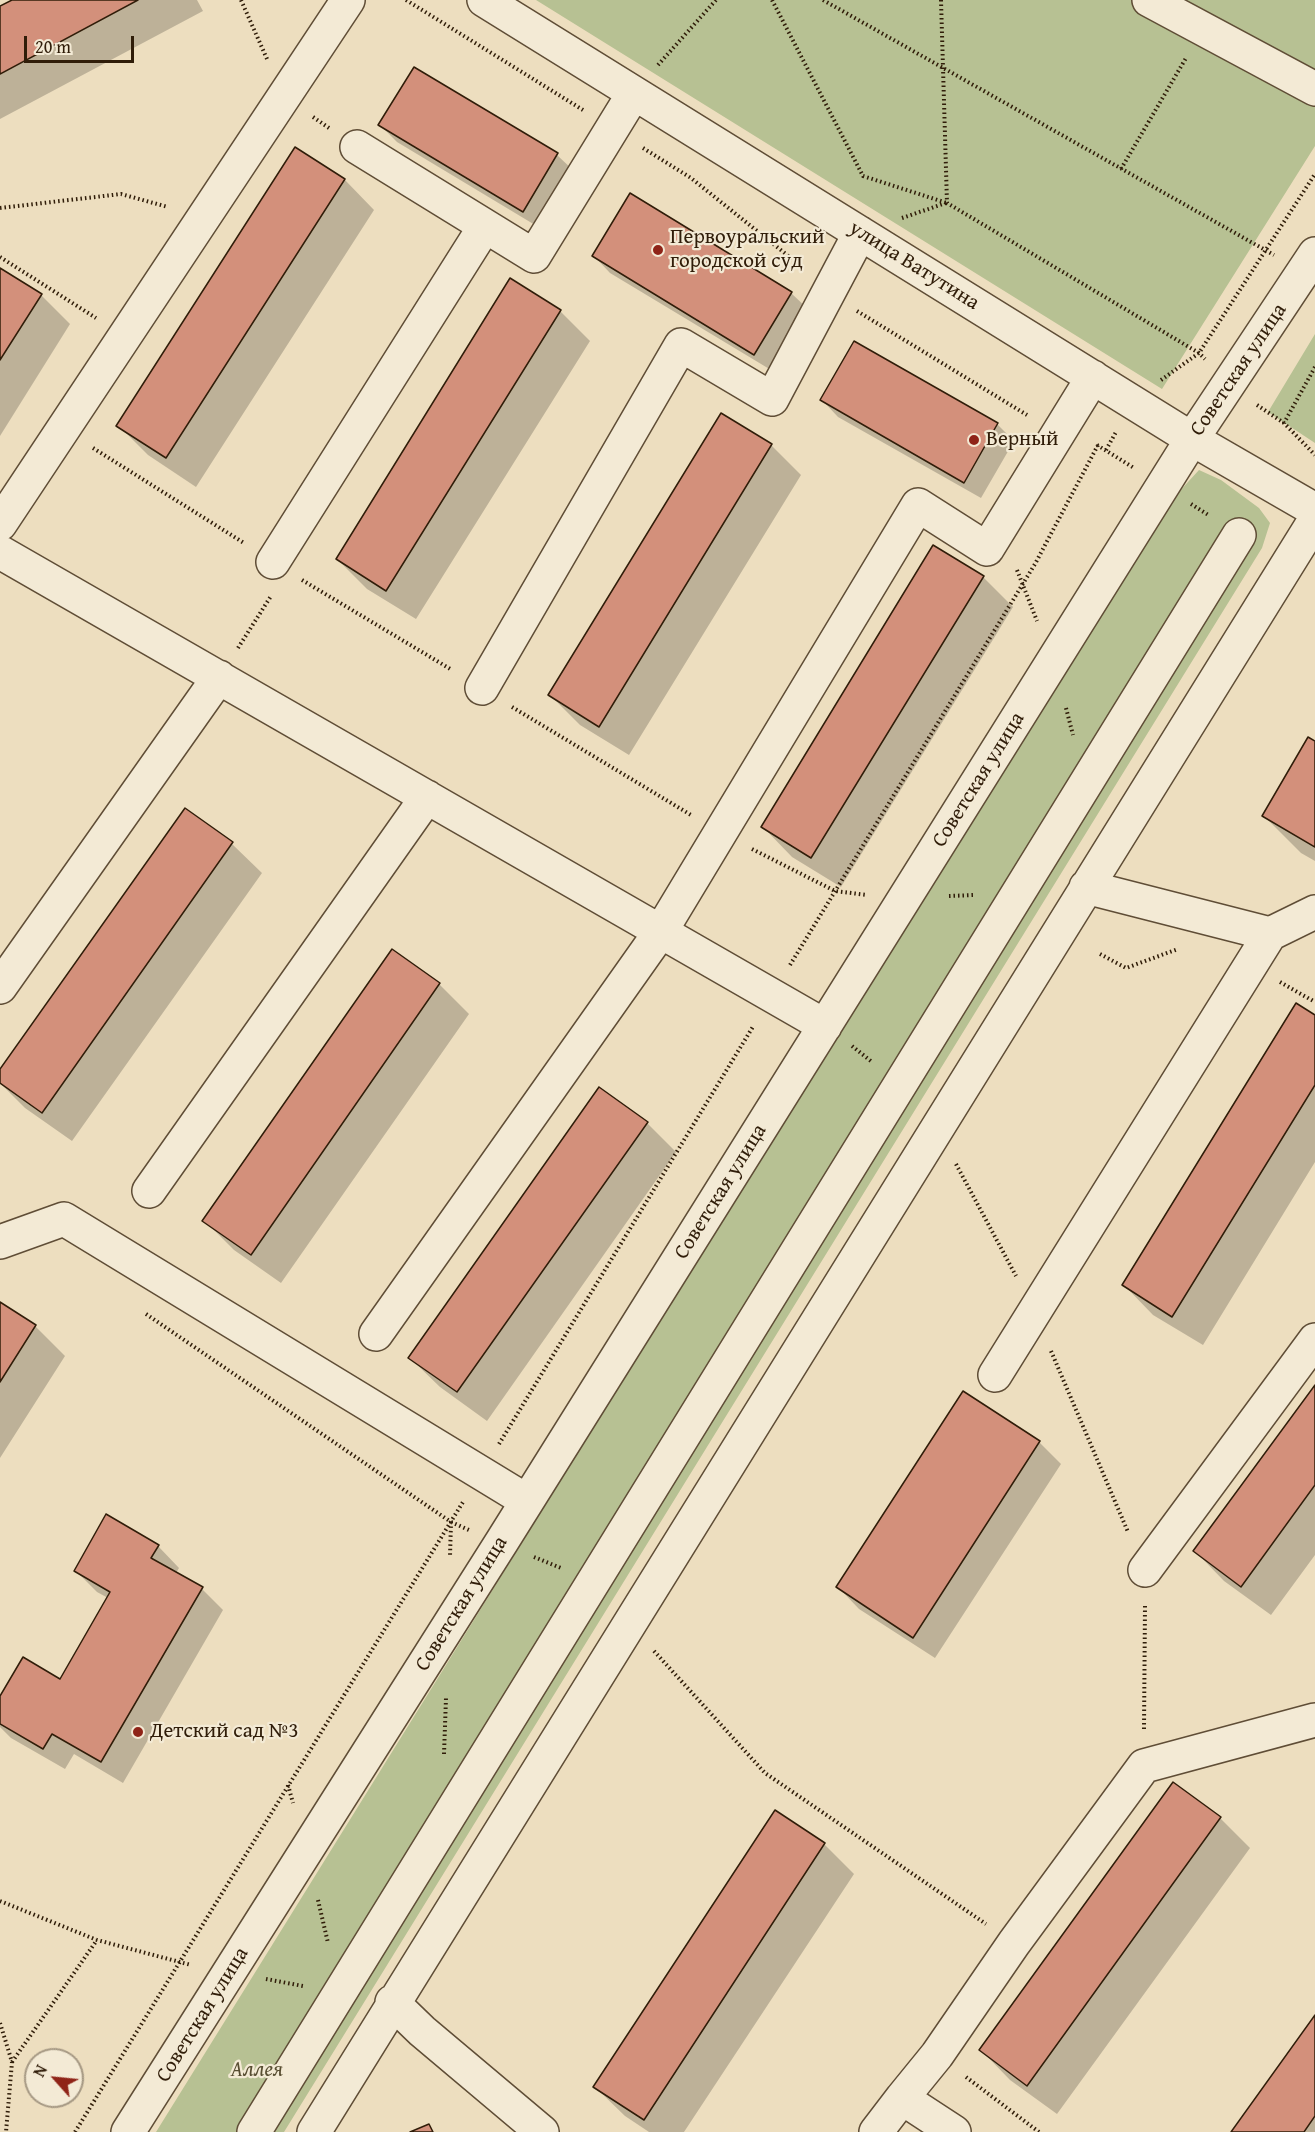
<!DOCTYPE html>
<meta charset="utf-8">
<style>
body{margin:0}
#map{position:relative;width:1315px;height:2132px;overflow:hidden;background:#eddebf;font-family:"Gentium Book Plus",serif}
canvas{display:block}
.north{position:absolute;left:24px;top:2048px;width:60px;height:60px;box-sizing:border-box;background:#f3ead5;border:2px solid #a59883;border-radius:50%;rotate:297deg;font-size:16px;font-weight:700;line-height:24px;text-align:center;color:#301d09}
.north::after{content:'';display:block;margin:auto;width:21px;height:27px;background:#8f2418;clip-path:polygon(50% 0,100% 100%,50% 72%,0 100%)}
.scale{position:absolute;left:24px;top:36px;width:110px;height:27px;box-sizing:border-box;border:3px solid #301d09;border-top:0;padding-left:8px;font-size:18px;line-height:21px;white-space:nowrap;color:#301d09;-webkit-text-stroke:4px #f3ead5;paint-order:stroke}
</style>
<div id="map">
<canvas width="1315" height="2132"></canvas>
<div class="north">N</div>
<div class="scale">20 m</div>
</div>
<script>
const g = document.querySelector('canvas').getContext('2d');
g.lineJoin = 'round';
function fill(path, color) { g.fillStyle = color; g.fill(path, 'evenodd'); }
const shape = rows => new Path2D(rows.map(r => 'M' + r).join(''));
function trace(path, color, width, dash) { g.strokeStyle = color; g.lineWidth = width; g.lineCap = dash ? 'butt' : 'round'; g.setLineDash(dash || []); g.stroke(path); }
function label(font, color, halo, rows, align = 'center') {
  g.font = font + ' "Gentium Book Plus",serif'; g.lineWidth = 4.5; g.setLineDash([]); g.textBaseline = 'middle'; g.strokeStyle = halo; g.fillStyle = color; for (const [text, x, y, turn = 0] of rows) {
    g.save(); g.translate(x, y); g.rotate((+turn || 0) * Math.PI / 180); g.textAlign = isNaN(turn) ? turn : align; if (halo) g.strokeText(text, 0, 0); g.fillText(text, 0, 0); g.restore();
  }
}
fill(shape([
 [536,0,1315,0,1315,146,1162,389],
 [1315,334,1315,443,1268,412],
 [1199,470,1221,480,1259,508,1270,523,1262,548,284,2132,156,2132,1165,507]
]), '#b7c193');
fill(shape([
 [15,0,197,0,203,11,0,119,0,8],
 [414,69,557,155,574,171,540,228,397,142,380,125],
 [296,149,345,180,374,210,196,487,148,455,118,425],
 [594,256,791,293,808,309,771,370,610,273],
 [0,269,41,295,70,324,0,436],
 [560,311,590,341,416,619,367,589,337,559],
 [822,400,997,424,1014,441,981,498,838,417],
 [771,445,801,475,629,755,580,725,550,695],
 [934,547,983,577,1013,607,841,887,792,857,763,827],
 [1315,743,1315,861,1301,853,1264,816],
 [185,810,232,844,262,873,72,1141,25,1108,0,1083,0,1072],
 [392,951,439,984,469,1014,281,1283,234,1250,204,1220],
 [1315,1017,1315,1162,1203,1345,1153,1315,1124,1285],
 [647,1123,676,1152,487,1421,440,1387,410,1358],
 [0,1304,35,1326,65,1356,0,1458],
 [1315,1387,1315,1555,1271,1615,1224,1581,1195,1551],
 [963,1393,1039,1442,1061,1464,935,1658,859,1609,838,1587],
 [158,1546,179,1568,176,1573,202,1589,223,1610,123,1783,74,1754,65,1769,11,1738,0,1727,0,1699,61,1681,108,1598,97,1592,75,1570],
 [776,1812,824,1844,854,1874,684,2132,649,2132,625,2116,595,2087],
 [1220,1818,1250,1848,1057,2114,1010,2080,981,2050],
 [1315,2018,1315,2132,1233,2132]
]), '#0003');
const building = shape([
 [12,0,138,0,0,74,0,6,12,0],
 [414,67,558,153,523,212,378,125,414,67],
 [295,147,345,179,166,458,116,426,295,147],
 [630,193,792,292,754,355,592,256,630,193],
 [0,268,42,294,0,360,0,268],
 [510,278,561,310,386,591,336,559,510,278],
 [854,341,998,423,964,483,820,400,854,341],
 [721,413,772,444,599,727,548,695,721,413],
 [933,545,984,576,811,858,761,827,933,545],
 [1308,737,1315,741,1315,847,1262,816,1308,737],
 [185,808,233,842,42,1113,0,1083,0,1069,185,808],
 [392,949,440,983,251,1255,202,1221,392,949],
 [1296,1003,1315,1015,1315,1085,1172,1317,1122,1285,1296,1003],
 [599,1087,648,1122,457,1392,408,1358,599,1087],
 [0,1302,36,1325,0,1382,0,1302],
 [1315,1385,1315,1485,1241,1587,1193,1551,1315,1385],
 [963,1391,1040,1441,913,1638,836,1587,963,1391],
 [106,1514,159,1545,151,1558,203,1587,101,1762,52,1734,43,1749,0,1724,0,1696,23,1657,60,1679,110,1592,74,1571,106,1514],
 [1173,1782,1221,1817,1027,2086,979,2050,1173,1782],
 [775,1810,825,1843,644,2120,593,2087,775,1810],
 [1315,2015,1315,2116,1304,2132,1231,2132,1315,2015],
 [429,2124,433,2132,410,2132,429,2124]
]);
fill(building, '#d3907b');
trace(building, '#301d09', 1.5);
const minor = shape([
 [484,0,1192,439,1315,510],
 [1149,0,1315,89],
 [357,147,534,256,634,93],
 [0,524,348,0],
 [0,552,825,1026],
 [273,562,485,226],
 [482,688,681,345,772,399,860,233],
 [1086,887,1270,934,1315,912],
 [0,987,219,677],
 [149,1191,427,797],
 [0,1242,64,1219,527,1501],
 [376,1334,661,931,918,505,987,549,1093,377],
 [995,1375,1270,934],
 [1145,1570,1315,1340],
 [392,2002,422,2031,542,2132],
 [902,2098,937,2055,1014,1943,1144,1766,1315,1720],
 [128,2132,501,1543,1192,439,1315,254],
 [254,2132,1239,535],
 [314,2132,1315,520],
 [876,2132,902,2098,954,2132]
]);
trace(minor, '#5f4d36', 36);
trace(shape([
 [241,0,267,59],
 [406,0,583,110],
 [772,0,863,176,947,203],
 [823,0,1274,255],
 [941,0,947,203,1199,353,1205,359],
 [658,65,716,0],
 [313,117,329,128],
 [643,148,691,178,802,267],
 [1121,169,1186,58],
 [0,208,121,194,168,207],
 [902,218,946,203],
 [0,257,96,318],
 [857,311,1027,415],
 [1315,367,1284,423,1315,455],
 [1161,380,1199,353,1315,174],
 [1257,405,1284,423],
 [1097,445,1134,468],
 [93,448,244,543],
 [1106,450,1116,432],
 [1191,504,1210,516],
 [1017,570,1037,621],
 [302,580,452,670],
 [238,648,271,596],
 [512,707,691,815],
 [1066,708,1073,735],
 [752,849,835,891,867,895],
 [949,896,974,895],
 [1100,954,1126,968,1178,949],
 [790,965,1035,564,1098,445],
 [1280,982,1315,1002],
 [852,1046,872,1062],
 [956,1164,1016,1276],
 [146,1314,451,1522,450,1556],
 [1051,1351,1128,1532],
 [499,1444,754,1025],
 [451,1522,469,1530],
 [534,1557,561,1568],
 [654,1651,765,1773,986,1924],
 [1144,1729,1145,1605],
 [444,1754,446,1698],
 [288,1785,293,1803],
 [318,1900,328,1943],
 [0,1901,97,1940,191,1965],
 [266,1979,303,1986],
 [0,2023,12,2062,6,2132],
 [12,2062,97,1940],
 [966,2077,1039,2132],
 [75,2132,463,1502]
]), '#301d09', 4, [1.5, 3]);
trace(minor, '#f3ead5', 33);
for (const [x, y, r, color] of [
 [658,250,6,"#8f2418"],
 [974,440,6,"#8f2418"],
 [138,1732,6,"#8f2418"]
]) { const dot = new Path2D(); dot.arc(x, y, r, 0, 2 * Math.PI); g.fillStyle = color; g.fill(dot); trace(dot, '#f3ead5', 2); }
label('21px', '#301d09', '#f3ead5', [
 ["Первоуральский",670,238],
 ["городской суд",670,262],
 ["Верный",986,440],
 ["Детский сад №3",150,1732]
], 'left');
label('21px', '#301d09', '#f3ead5', [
 ["улица Ватутина",914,266,32],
 ["Советская улица",1239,370,-56],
 ["Советская улица",979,780,-58],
 ["Советская улица",721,1192,-58],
 ["Советская улица",462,1604,-58],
 ["Советская улица",203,2015,-58]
]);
label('italic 21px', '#584e32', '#f3ead5', [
 ["Аллея",257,2071]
]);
</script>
